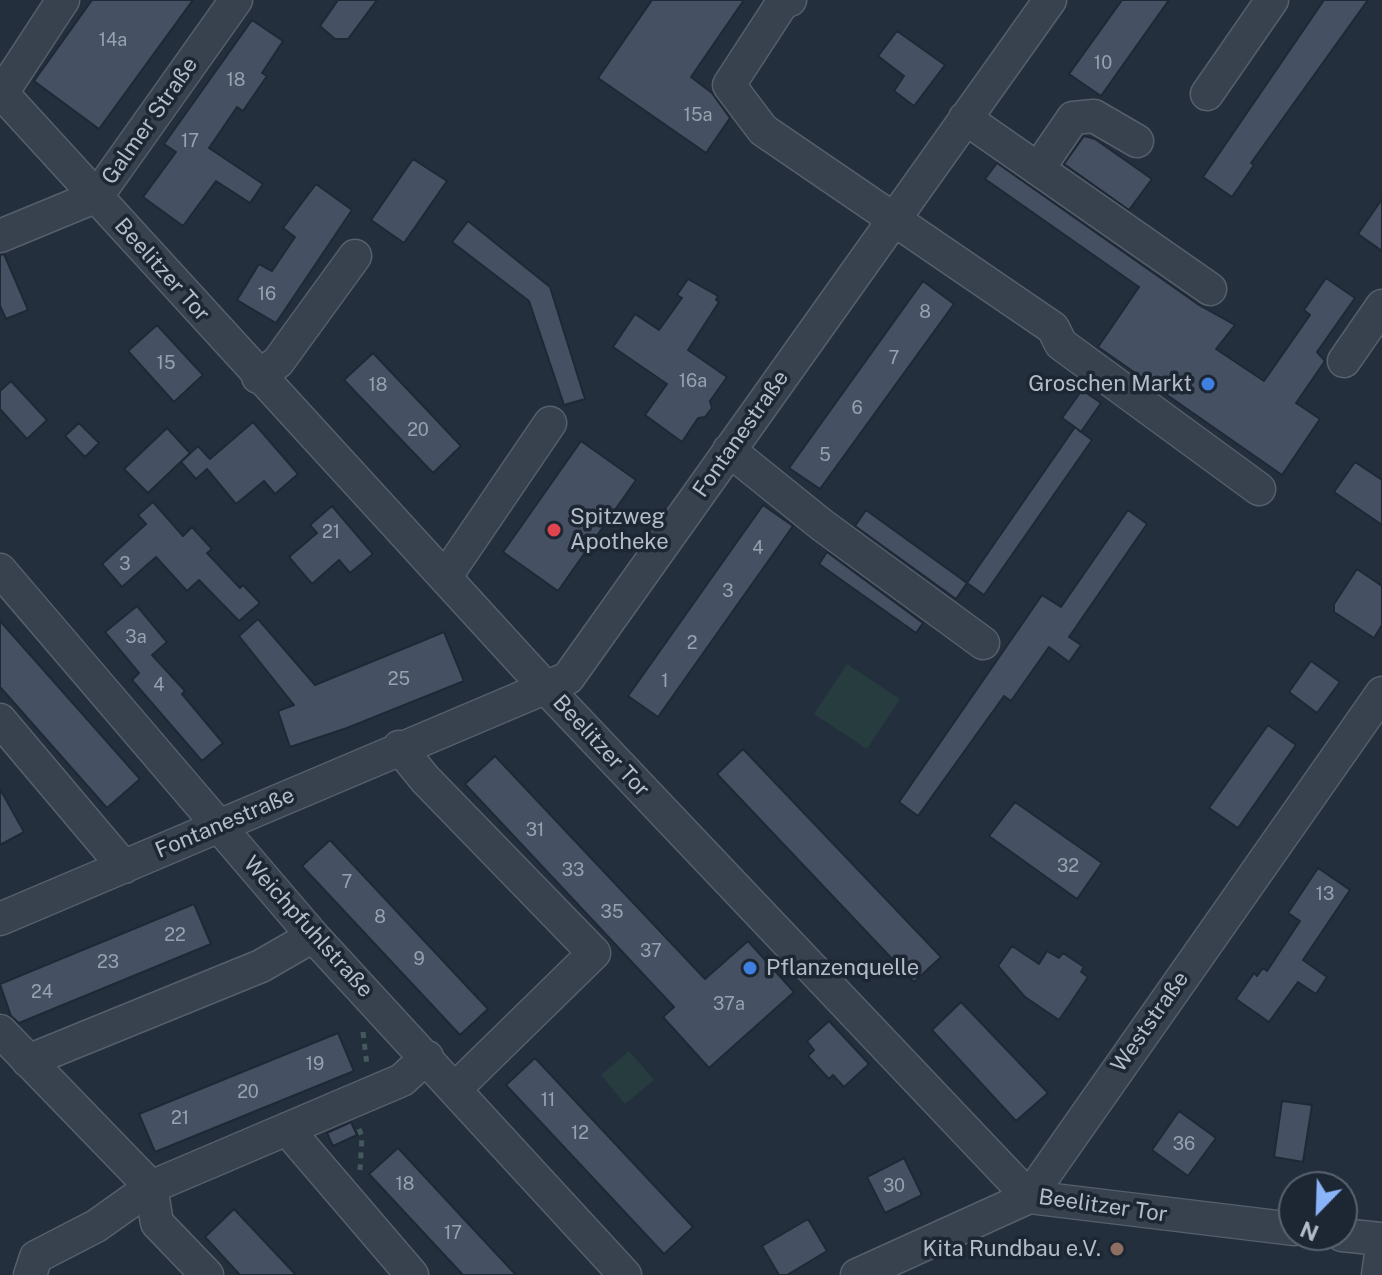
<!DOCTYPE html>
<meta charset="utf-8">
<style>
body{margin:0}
#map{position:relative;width:1382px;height:1275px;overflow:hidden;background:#242f3e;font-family:"Public Sans",sans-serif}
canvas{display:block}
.north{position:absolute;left:1278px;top:1171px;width:80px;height:80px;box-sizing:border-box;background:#1d2633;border:2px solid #59626f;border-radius:50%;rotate:203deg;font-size:22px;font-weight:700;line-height:32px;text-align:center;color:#b4bcc9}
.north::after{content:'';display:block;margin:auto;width:28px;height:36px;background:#8ab4f8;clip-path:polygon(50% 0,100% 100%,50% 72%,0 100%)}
</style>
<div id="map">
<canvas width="1382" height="1275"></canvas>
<div class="north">N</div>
</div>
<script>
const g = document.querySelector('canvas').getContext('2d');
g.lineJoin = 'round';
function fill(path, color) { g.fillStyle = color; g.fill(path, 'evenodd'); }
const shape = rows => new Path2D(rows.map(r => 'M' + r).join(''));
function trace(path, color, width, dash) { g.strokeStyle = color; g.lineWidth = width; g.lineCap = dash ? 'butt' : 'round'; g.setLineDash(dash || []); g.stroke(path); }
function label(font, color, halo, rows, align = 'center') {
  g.font = font + ' "Public Sans",sans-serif'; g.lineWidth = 7; g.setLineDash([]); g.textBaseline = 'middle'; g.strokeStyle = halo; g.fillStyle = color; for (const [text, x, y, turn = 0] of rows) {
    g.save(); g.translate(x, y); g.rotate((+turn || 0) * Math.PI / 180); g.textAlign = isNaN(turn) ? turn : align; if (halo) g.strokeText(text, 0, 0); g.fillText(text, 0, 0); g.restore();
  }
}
fill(shape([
 [847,664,900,699,867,749,814,714],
 [629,1051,654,1080,625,1104,601,1075]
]), '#263c3f');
const building = shape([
 [92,0,193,0,99,129,34,81,92,0],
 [338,0,377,0,348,39,335,39,320,26,338,0],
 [652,0,744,0,691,77,712,93,730,118,706,153,598,78,652,0],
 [1122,0,1169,0,1101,96,1069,74,1122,0],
 [1324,0,1368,0,1251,163,1254,165,1232,197,1203,177,1324,0],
 [252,20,283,41,262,73,267,76,243,111,237,107,209,148,263,184,250,203,216,181,183,226,143,197,176,152,164,144,252,20],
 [897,31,945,65,914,106,894,91,904,76,878,56,897,31],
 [1084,136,1095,139,1152,179,1129,210,1064,164,1084,136],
 [413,159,447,181,404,243,371,220,413,159],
 [997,163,1199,305,1235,325,1216,349,1264,381,1310,315,1304,310,1326,278,1355,298,1317,352,1325,361,1296,403,1320,419,1282,475,1098,347,1139,287,985,179,997,163],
 [316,184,352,210,276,323,237,300,259,264,272,271,295,237,283,228,316,184],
 [1382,199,1382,251,1358,234,1382,199],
 [468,221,550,287,585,399,564,405,529,301,452,242,468,221],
 [4,254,28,310,6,319,0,306,0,255,4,254],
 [688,279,718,296,716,300,719,302,688,350,727,377,710,401,712,408,705,417,698,418,682,442,645,415,667,384,613,347,635,314,659,330,682,298,677,295,688,279],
 [923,281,954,304,820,489,789,468,923,281],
 [157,325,203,375,174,402,128,351,157,325],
 [373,353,461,446,433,473,344,380,373,353],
 [11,381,47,420,27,439,0,409,0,391,11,381],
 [1082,390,1101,403,1081,432,1076,428,1092,440,984,595,967,583,1075,427,1062,418,1082,390],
 [253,422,298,474,275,494,264,481,236,504,207,469,196,479,181,462,198,446,210,459,253,422],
 [79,423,99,443,85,457,65,436,79,423],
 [167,428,190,453,148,493,124,469,167,428],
 [581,441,636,480,558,591,503,552,581,441],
 [1355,462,1382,480,1382,525,1334,492,1355,462],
 [153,502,183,536,192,527,212,549,207,553,240,588,243,585,260,603,239,621,199,580,187,591,156,557,122,587,102,564,146,524,138,515,153,502],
 [763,505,793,526,658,717,628,696,763,505],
 [332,506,373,554,350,573,339,560,312,584,289,557,317,533,310,525,332,506],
 [866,510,967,583,956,599,855,526,866,510],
 [1128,510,1147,524,1069,637,1081,645,1069,662,1049,647,1011,701,1004,696,918,816,899,802,1042,595,1061,607,1128,510],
 [827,552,923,623,916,633,819,564,827,552],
 [1357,569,1382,586,1382,625,1374,638,1334,612,1334,604,1357,569],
 [137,606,167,642,152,655,185,691,182,694,223,743,202,761,132,680,139,673,105,632,137,606],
 [258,619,315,685,444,632,464,681,347,728,290,747,278,711,294,705,239,636,258,619],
 [0,621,140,779,107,808,0,687,0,621],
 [1311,661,1340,682,1317,713,1289,692,1311,661],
 [1268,725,1296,745,1238,828,1209,808,1268,725],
 [743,749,941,957,914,982,717,774,743,749],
 [495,756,705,979,748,941,794,992,709,1068,663,1017,674,1007,465,784,495,756],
 [0,789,24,832,0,845,0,789],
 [1015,802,1102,863,1077,899,989,836,1015,802],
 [330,840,488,1009,460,1035,302,866,330,840],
 [1318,868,1350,890,1303,960,1327,977,1316,994,1298,982,1269,1022,1236,999,1254,973,1257,976,1263,968,1267,971,1300,921,1288,913,1318,868],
 [194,904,211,944,19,1023,11,1016,0,984,194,904],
 [1012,946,1039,964,1047,951,1059,958,1063,953,1084,967,1081,972,1088,977,1059,1020,1025,997,998,966,1012,946],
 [961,1002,1048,1093,1016,1121,932,1030,961,1002],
 [829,1021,869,1064,844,1087,833,1075,829,1079,808,1056,814,1050,807,1041,829,1021],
 [338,1033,354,1071,155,1152,139,1114,338,1033],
 [535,1058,693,1227,664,1254,506,1085,535,1058],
 [1282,1101,1312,1105,1303,1162,1274,1157,1282,1101],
 [1179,1111,1216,1138,1188,1176,1152,1150,1179,1111],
 [351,1122,357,1135,333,1146,327,1133,351,1122],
 [398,1148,516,1275,463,1275,369,1174,398,1148],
 [904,1158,922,1195,885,1213,867,1177,904,1158],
 [234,1209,296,1275,240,1275,205,1237,234,1209],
 [808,1219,827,1251,787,1275,779,1275,762,1246,808,1219]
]);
fill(building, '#455162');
trace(building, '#1f2835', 2);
const minor = shape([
 [790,0,783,2,729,85,763,130,1053,328,1061,344,1259,489],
 [0,91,547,689,1029,1197,1294,1229],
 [2,93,63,0],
 [1207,94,1272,0],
 [965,118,1210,289],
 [1038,169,1073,118,1094,116,1137,141],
 [0,236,97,196,236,0],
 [1344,361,1382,306],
 [258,377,278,362,355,256],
 [729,450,822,525,983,643],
 [0,570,313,936,625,1275],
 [446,576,550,423],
 [0,720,124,867],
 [399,747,425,779,594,953,456,1088],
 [0,919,568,678,1050,0],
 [0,1031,151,1187,157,1223,207,1275],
 [28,1061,261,966,313,936],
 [287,1129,412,1275],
 [1342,1235,1382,1239],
 [30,1275,36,1257,96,1226,151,1187,402,1080,427,1057],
 [857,1275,1029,1197,1382,693],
 [1378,1275,1382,1247]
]);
trace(minor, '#565f6c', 35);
trace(shape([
 [363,1032,367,1065],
 [359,1129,362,1136,360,1170]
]), '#44595c', 5, [6, 6]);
trace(minor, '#38414e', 32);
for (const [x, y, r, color] of [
 [1208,384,8,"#3f7fe0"],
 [554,530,8,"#e0444e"],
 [750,968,8,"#3f7fe0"],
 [1117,1249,8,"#8d6e63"]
]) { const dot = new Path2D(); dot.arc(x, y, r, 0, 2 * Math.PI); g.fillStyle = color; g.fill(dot); trace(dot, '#1d2633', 3); }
label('18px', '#98a1af', null, [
 ["14a",113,40],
 ["10",1103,63],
 ["18",236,80],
 ["15a",698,115],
 ["17",190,141],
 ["16",267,294],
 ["8",925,312],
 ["7",894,358],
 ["15",166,363],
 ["16a",693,381],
 ["18",378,385],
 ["6",857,408],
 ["20",418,430],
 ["5",825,455],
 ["21",331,532],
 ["4",758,548],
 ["3",125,564],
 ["3",728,591],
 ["3a",136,637],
 ["2",692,643],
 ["25",399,679],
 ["1",665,681],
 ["4",159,685],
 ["31",535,830],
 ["32",1068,866],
 ["33",573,870],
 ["7",347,882],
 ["13",1325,894],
 ["35",612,912],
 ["8",380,917],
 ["22",175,935],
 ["37",651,951],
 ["9",419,959],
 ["23",108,962],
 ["24",42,992],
 ["37a",729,1004],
 ["19",315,1064],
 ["20",248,1092],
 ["11",548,1100],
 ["21",180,1118],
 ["12",580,1133],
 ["36",1184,1144],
 ["18",405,1184],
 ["30",894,1186],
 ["17",453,1233]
]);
label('22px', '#b4bcc9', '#1d2633', [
 ["Galmer Straße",150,121,-55],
 ["Beelitzer Tor",162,270,48],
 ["Fontanestraße",741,434,-55],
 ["Beelitzer Tor",601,746,47],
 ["Fontanestraße",225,823,-23],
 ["Weichpfuhlstraße",308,927,48],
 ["Weststraße",1150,1022,-55],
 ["Beelitzer Tor",1103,1206,8]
]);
label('22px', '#b4bcc9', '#1d2633', [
 ["Groschen Markt",1192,384],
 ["Spitzweg",570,517,"left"],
 ["Apotheke",570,542,"left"],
 ["Pflanzenquelle",766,968,"left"],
 ["Kita Rundbau e.V.",1101,1249]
], 'right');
</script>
